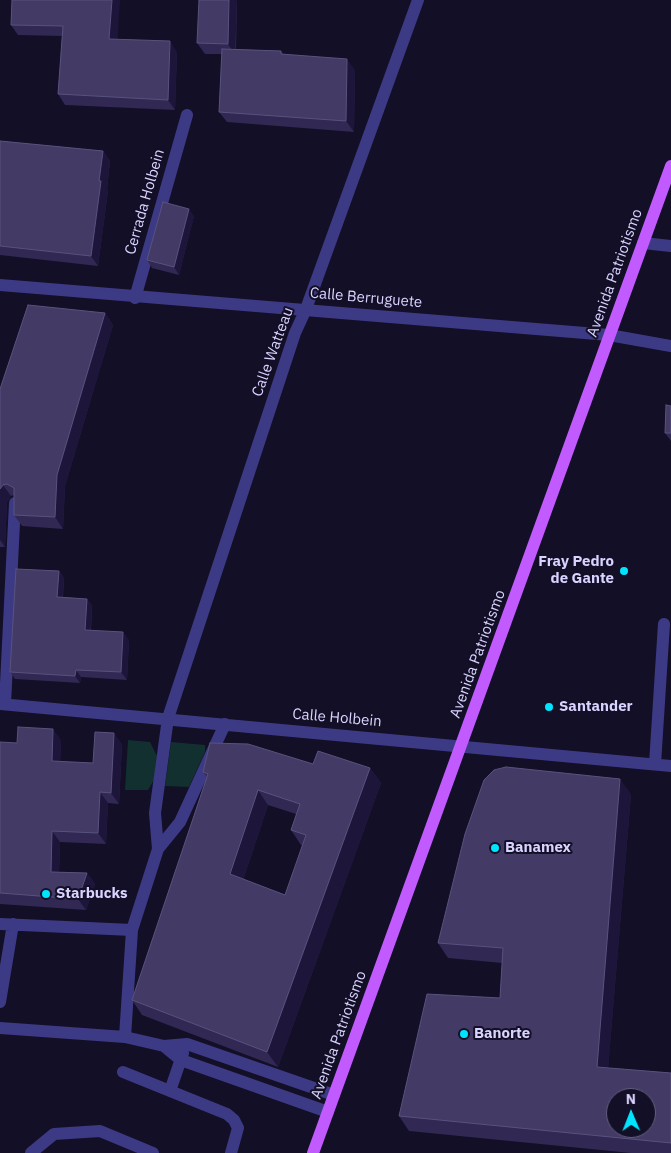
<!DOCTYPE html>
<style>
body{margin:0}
#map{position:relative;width:671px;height:1153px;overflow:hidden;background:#130f26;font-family:"IBM Plex Sans",sans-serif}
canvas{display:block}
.north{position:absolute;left:606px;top:1088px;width:50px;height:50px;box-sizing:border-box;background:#130f26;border:1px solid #625e7d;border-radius:50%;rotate:359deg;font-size:14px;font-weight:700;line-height:20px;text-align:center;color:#d9d4ff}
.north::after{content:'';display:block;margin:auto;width:18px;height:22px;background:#00e5ff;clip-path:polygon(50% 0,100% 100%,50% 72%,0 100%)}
</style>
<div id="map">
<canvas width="671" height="1153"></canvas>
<div class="north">N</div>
</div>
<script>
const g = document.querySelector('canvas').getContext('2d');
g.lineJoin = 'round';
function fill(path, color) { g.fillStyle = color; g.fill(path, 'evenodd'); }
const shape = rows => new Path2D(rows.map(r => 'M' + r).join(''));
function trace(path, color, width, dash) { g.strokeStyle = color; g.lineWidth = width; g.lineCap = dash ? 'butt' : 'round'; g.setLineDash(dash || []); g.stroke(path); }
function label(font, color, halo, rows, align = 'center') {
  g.font = font + ' "IBM Plex Sans",sans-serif'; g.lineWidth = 4; g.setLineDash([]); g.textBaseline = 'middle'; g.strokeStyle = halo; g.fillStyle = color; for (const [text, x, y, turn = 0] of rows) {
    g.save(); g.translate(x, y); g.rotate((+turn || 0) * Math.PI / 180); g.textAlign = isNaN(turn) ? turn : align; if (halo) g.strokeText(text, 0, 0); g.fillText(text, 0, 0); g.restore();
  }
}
fill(shape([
 [128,740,150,742,157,756,154,780,148,790,125,790],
 [171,742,205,745,205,752,189,787,165,786]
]), '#12302f');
trace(shape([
 [643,243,671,246],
 [0,285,609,335,671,346],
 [135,298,187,115],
 [0,704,671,766],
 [5,704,15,503],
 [655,764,664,624],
 [158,849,155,813,168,718,295,333,306,309,418,0],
 [0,924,132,930],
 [0,1002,13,924],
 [0,1028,125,1037,164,1046,187,1044,334,1095],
 [125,1037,132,930,158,849,180,822,225,724],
 [164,1046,181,1060,328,1112],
 [123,1072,227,1114,234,1120,238,1128,231,1153],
 [170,1091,183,1053],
 [31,1153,54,1134,100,1131,153,1153]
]), '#3d3a85', 12);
trace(shape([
 [313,1153,671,166]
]), '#c25bff', 12);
fill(shape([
 [12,0,117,39,177,52,175,110,65,105,58,94,62,36,18,35,11,25],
 [237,0,236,49,281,51,283,54,355,70,354,132,227,122,219,112,222,54,205,54,197,43],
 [0,141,103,151,110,161,107,189,108,191,98,266,0,255],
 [194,216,179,275,152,268,147,260],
 [105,313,113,325,65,486,63,529,22,526,14,515,14,495,11,496,7,502,5,547,0,547,0,389],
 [671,406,671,441,665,433],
 [59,571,64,578,63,597,87,599,92,606,91,631,129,640,127,680,81,677,80,683,15,679,10,672],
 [61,740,60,762,93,763,122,744,119,804,108,803,106,844,60,842,59,872,87,873,95,884,86,910,0,904,0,742,17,743],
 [313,764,370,768,381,783,278,1067,142,1015,132,1000,207,777,203,772],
 [268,805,296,814,291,830,301,845,303,845,285,895,243,880],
 [631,794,608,1068,671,1073,671,1153,631,1153,409,1131,399,1116,500,998,502,963,448,958,438,943]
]), '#312854');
fill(shape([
 [112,0,120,0,117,50,109,39],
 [229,0,237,0,235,55,228,44],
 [170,41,177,52,175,110,168,100],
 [347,59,355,70,354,132,346,121],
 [103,151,110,161,107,189,108,191,98,266,91,256],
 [189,209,194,216,179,275,174,267],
 [105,313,113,325,65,486,63,529,55,517,57,475],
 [3,485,11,496,7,502,5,547,0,540,0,489],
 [59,571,64,578,62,604,57,597],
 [87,599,92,606,90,638,85,630],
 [123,632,129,640,127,680,121,672],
 [76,670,81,677,80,683,75,676],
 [53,729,61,740,60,772,52,761],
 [114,733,122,744,119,804,111,793],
 [370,768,381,783,278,1067,267,1052],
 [620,779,631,794,607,1082,597,1067],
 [258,790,268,805,240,889,230,874],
 [100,792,108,803,106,844,98,833],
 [52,831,60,842,59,883,51,872],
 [87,873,95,884,86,910,78,899]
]), '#1d163a');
const building = shape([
 [12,0,112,0,109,39,170,41,168,100,58,94,63,26,11,25,12,0],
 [199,0,229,0,228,44,197,43,199,0],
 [222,49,281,51,281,54,347,59,346,121,219,112,222,49],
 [0,141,103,151,99,181,101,181,91,256,0,246,0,141],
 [163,202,189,209,174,267,147,260,163,202],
 [28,305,105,313,57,475,55,517,14,515,14,488,7,484,3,485,0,489,0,389,28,305],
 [666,405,671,406,671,433,665,433,666,405],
 [16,569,59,571,57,597,87,599,85,630,123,632,121,672,76,670,75,676,10,672,16,569],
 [18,727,53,729,52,761,93,763,95,732,114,733,111,793,100,792,98,833,52,831,51,872,87,873,78,899,0,893,0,742,17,743,18,727],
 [210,743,248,744,313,764,318,751,370,768,267,1052,132,1000,208,774,203,772,210,743],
 [258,790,300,804,291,830,306,835,285,895,230,874,258,790],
 [506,767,620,779,597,1067,671,1073,671,1143,399,1116,427,994,500,998,503,948,438,943,465,834,484,780,494,770,506,767],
 [616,1098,646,1098,646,1128,616,1128,616,1098]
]);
fill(building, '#433a66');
trace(building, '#5a527e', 1);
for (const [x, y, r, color] of [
 [624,571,5,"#00e5ff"],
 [549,707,5,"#00e5ff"],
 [495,848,5,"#00e5ff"],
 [46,894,5,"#00e5ff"],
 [464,1034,5,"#00e5ff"]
]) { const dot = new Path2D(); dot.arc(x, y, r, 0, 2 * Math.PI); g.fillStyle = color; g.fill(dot); trace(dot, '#130f26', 2); }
label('15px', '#d9d4ff', '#130f26', [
 ["Cerrada Holbein",145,202,-74],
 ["Avenida Patriotismo",615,273,-70],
 ["Calle Berruguete",366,298,5],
 ["Calle Watteau",273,352,-70],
 ["Avenida Patriotismo",478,654,-70],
 ["Calle Holbein",337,718,5],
 ["Avenida Patriotismo",339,1035,-70]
]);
label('bold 15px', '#d9d4ff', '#130f26', [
 ["Fray Pedro",614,562,"right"],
 ["de Gante",614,579,"right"],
 ["Santander",559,707],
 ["Banamex",505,848],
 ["Starbucks",56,894],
 ["Banorte",474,1034]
], 'left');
</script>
